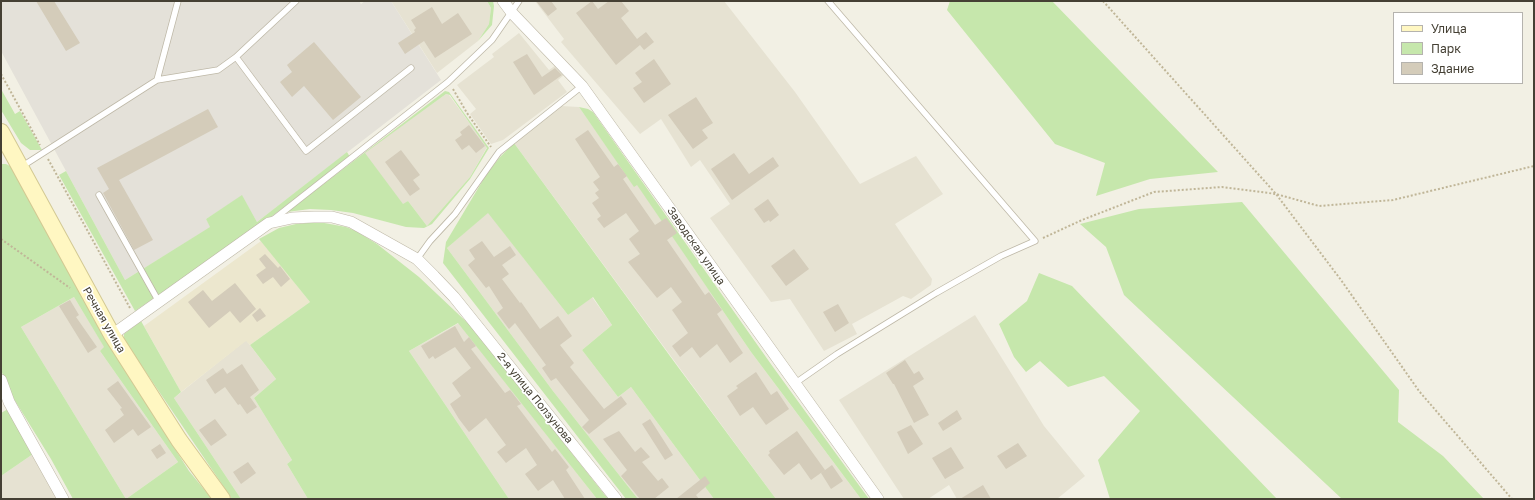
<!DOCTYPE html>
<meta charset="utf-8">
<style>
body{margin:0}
#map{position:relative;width:1535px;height:500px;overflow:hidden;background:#f2f0e4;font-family:"Golos Text",sans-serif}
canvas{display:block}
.frame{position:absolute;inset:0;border:2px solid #454034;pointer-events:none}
.legend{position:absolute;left:1393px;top:12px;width:130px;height:72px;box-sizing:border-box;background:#fff;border:1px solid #b5b3ae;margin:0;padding:5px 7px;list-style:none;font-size:12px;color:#454034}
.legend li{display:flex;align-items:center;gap:8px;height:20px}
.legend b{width:20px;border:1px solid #b5b3ae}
</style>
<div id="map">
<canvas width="1535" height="500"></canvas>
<div class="frame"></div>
<ul class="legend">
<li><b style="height:5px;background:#fff7c2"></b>Улица</li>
<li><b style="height:11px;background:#c6e7ac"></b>Парк</li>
<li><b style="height:11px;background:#d4ccba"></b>Здание</li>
</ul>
</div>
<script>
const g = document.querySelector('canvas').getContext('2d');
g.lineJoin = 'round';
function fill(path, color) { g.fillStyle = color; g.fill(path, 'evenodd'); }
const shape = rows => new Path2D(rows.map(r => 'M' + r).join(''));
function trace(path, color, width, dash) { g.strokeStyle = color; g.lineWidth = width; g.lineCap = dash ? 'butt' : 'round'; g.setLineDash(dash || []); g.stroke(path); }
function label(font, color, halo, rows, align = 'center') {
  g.font = font + ' "Golos Text",sans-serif'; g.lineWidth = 3.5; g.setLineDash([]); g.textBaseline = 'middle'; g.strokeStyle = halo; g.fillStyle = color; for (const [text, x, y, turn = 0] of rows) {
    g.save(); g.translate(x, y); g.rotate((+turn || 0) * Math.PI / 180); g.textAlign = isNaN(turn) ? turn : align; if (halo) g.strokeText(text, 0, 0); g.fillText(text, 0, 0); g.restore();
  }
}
fill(shape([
 [391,1,487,1,491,8,489,24,478,41,437,73],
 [535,1,724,1,795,92,860,184,916,156,943,194,895,224,932,279,931,285,911,299,903,296,852,324,857,334,824,351,790,299,771,302,710,218,730,204,700,160,691,167,661,119,640,134,561,42,564,39],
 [519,33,549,70,556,65,564,75,558,80,567,92,503,140,491,144,470,114,476,109,457,85,494,57,492,54],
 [446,94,449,95,487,147,470,177,427,226,408,201,403,205,364,153],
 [561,106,579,107,634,186,637,184,751,352,861,499,776,499,514,143],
 [488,212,568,315,592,297,612,325,582,350,618,397,631,387,714,499,638,499,553,391,447,248],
 [74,297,105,348,100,351,178,462,126,499,21,327],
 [975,315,1044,426,1085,476,1057,499,957,499,949,485,928,499,904,499,839,400],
 [459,323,597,499,509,499,409,351],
 [246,340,276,379,254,398,292,460,287,464,308,499,241,499,174,398],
 [33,454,58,499,1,499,1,476]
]), '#e6e2d2');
fill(shape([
 [1,1,359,1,361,4,365,1,391,1,441,80,257,222,242,196,206,219,211,227,125,280,1,51]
]), '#e4e1d9');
fill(shape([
 [261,241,310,302,250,345,246,341,181,392,144,326]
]), '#ece7ce');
fill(shape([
 [487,1,493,1,494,6,492,25,478,41,489,24,491,8],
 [950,1,1052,1,1218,172,1150,179,1096,196,1105,163,1055,144,947,10],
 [1,89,15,114,20,111,42,150,30,150,21,143,1,110],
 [445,91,449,92,489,148,470,179,432,224,424,228,406,227,353,213,331,210,310,209,287,212],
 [446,94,450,95,487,148,470,177,427,226,408,201,403,204,365,153],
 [579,107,588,109,593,112,773,367,869,499,861,499,793,408,751,352,637,185,634,187],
 [514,143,678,367,776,499,714,499,631,387,618,397,582,350,612,325,593,297,568,315,488,213,447,248,553,391,638,499,626,499,443,263,446,242,486,175,500,157],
 [347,152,350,157,259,226,135,311,59,175,66,171,125,280,210,227,206,219,242,195,257,222],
 [1,164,6,164,14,168,99,329,189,471,212,499,73,499,51,459,9,391,1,370],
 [74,297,104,347,100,351,178,462,126,499,21,327],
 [1242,202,1399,390,1398,422,1443,456,1484,499,1342,499,1124,295,1106,247,1080,224,1139,209],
 [319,222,346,227,356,231,377,244,419,277,473,328,608,499,597,499,458,323,409,351,509,499,308,499,287,464,292,460,254,398,276,379,250,345,310,302,259,239,279,228,296,224],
 [1039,273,1072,286,1277,499,1110,499,1098,460,1140,411,1104,376,1068,387,1040,361,1026,372,1014,357,999,324,1027,301],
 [141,321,181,392,174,398,241,499,232,499,124,340,124,334],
 [8,409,33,454,1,476,1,413]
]), '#c6e7ac');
fill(shape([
 [36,1,54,1,80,43,66,51],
 [536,1,551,1,557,9,548,16],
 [592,1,598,9,609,1,621,1,629,11,621,18,637,39,646,32,654,42,644,50,640,45,616,65,576,13],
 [432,7,442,24,458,13,472,34,435,58,424,41,405,54,398,43,415,32,414,30,416,28,411,20],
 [314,42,361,97,333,120,304,86,292,97,280,82,292,72,287,65],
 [527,54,542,77,555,68,562,75,534,95,513,62],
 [654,59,671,84,644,103,633,88,642,82,635,73],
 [696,97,713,123,702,130,708,138,693,149,668,115],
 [208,109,218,127,119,180,153,240,134,250,103,193,109,189,97,168],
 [469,125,485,146,476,153,469,145,462,150,455,140,462,135,460,132],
 [588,130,614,167,618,164,627,176,623,179,655,225,666,218,677,233,667,240,705,295,709,292,722,310,717,314,743,353,730,363,717,344,700,358,692,347,680,357,672,346,688,333,672,310,682,302,671,287,657,298,628,262,640,254,629,239,639,231,626,213,604,228,597,219,601,216,592,203,599,198,595,193,599,190,593,182,600,177,575,139],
 [401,150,420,175,413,180,420,189,410,196,385,162],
 [734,153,749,174,773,157,779,166,732,200,711,169],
 [768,199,779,215,770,222,769,220,764,223,754,209],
 [482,241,494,257,510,246,516,255,502,265,509,274,502,279,520,303,521,302,540,329,558,316,572,336,560,345,574,363,570,367,604,409,621,396,627,404,589,434,582,427,589,420,556,378,551,381,542,368,546,365,515,323,509,329,497,313,503,308,489,286,486,288,468,265,475,259,469,250],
 [794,249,809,269,786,286,771,266],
 [265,254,278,268,280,266,290,279,281,287,273,277,263,284,256,275,266,268,259,259],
 [235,283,256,309,240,323,230,311,209,328,188,302,203,290,212,301],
 [70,300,79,315,76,317,97,347,88,353,59,306],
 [838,304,849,323,835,332,823,312],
 [260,308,266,316,257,322,252,315],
 [455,326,464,342,469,337,476,346,471,349,505,393,510,390,521,404,517,406,552,452,555,449,569,467,566,470,585,499,565,499,553,480,538,491,525,474,537,465,526,448,506,463,497,452,506,445,486,418,469,432,459,419,450,404,461,396,452,383,471,368,455,347,435,359,433,356,429,359,421,346],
 [905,360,914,374,919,371,924,379,913,386,929,415,914,423,894,384,893,384,886,373],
 [242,364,259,390,250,397,257,407,247,414,240,404,238,405,225,387,215,394,206,380,223,368,227,374],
 [756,372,771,395,777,391,789,409,766,425,753,407,740,416,727,396,738,388,736,386],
 [118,381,151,427,138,436,133,429,114,443,105,430,124,415,120,409,122,408,107,389],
 [957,410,962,419,943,431,938,423],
 [215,419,227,435,211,446,199,430],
 [650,419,673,455,665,460,642,424],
 [911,425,923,444,908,454,897,432],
 [619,431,635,452,641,447,650,457,642,462,658,481,662,478,669,487,654,499,640,499,621,476,627,470,603,439],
 [797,431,825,470,811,480,799,463,784,475,768,455,770,453,769,451],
 [1018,443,1027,456,1006,469,997,456],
 [160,444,166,453,157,459,151,450],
 [951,447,964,468,945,479,932,458],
 [248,462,256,473,241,484,233,472],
 [832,465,843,481,831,489,821,473],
 [705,476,710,483,696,495,699,499,676,499],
 [983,485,991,499,960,499]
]), '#d4ccba');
const lane = shape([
 [236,57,306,151,411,68],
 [157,80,178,1],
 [21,167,157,80,218,70,236,57,296,1],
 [99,195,159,302],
 [274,219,448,82,492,40,519,1],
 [417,259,430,241,455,214,499,152,582,86],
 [794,384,837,354,936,293,1001,256,1035,241,828,1]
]);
const street = shape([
 [503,1,512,13,582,86,878,499],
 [112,335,269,223,292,218,314,217,332,217,351,222,417,259,434,276,454,297,616,499],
 [1,380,9,402,63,499]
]);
const secondary = shape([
 [1,132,112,335,179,440,222,499]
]);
trace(lane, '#beb8a7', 7);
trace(street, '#beb8a7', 12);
trace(secondary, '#d3c993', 18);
trace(shape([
 [1103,1,1276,194,1341,280,1419,391,1512,499],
 [1,74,40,145],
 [453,89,467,113,491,147],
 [48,159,130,308],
 [1043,238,1082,220,1154,192,1222,187,1276,194,1319,206,1393,200,1534,166],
 [1,239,70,288]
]), '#c0b698', 2, [2, 2]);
trace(lane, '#fff', 5.5);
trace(street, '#fff', 11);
trace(secondary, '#fff7c2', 16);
label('11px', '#454034', '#fff', [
 ["Заводская улица",696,246,55],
 ["Речная улица",104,320,60],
 ["2-я улица Ползунова",535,398,51]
]);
</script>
